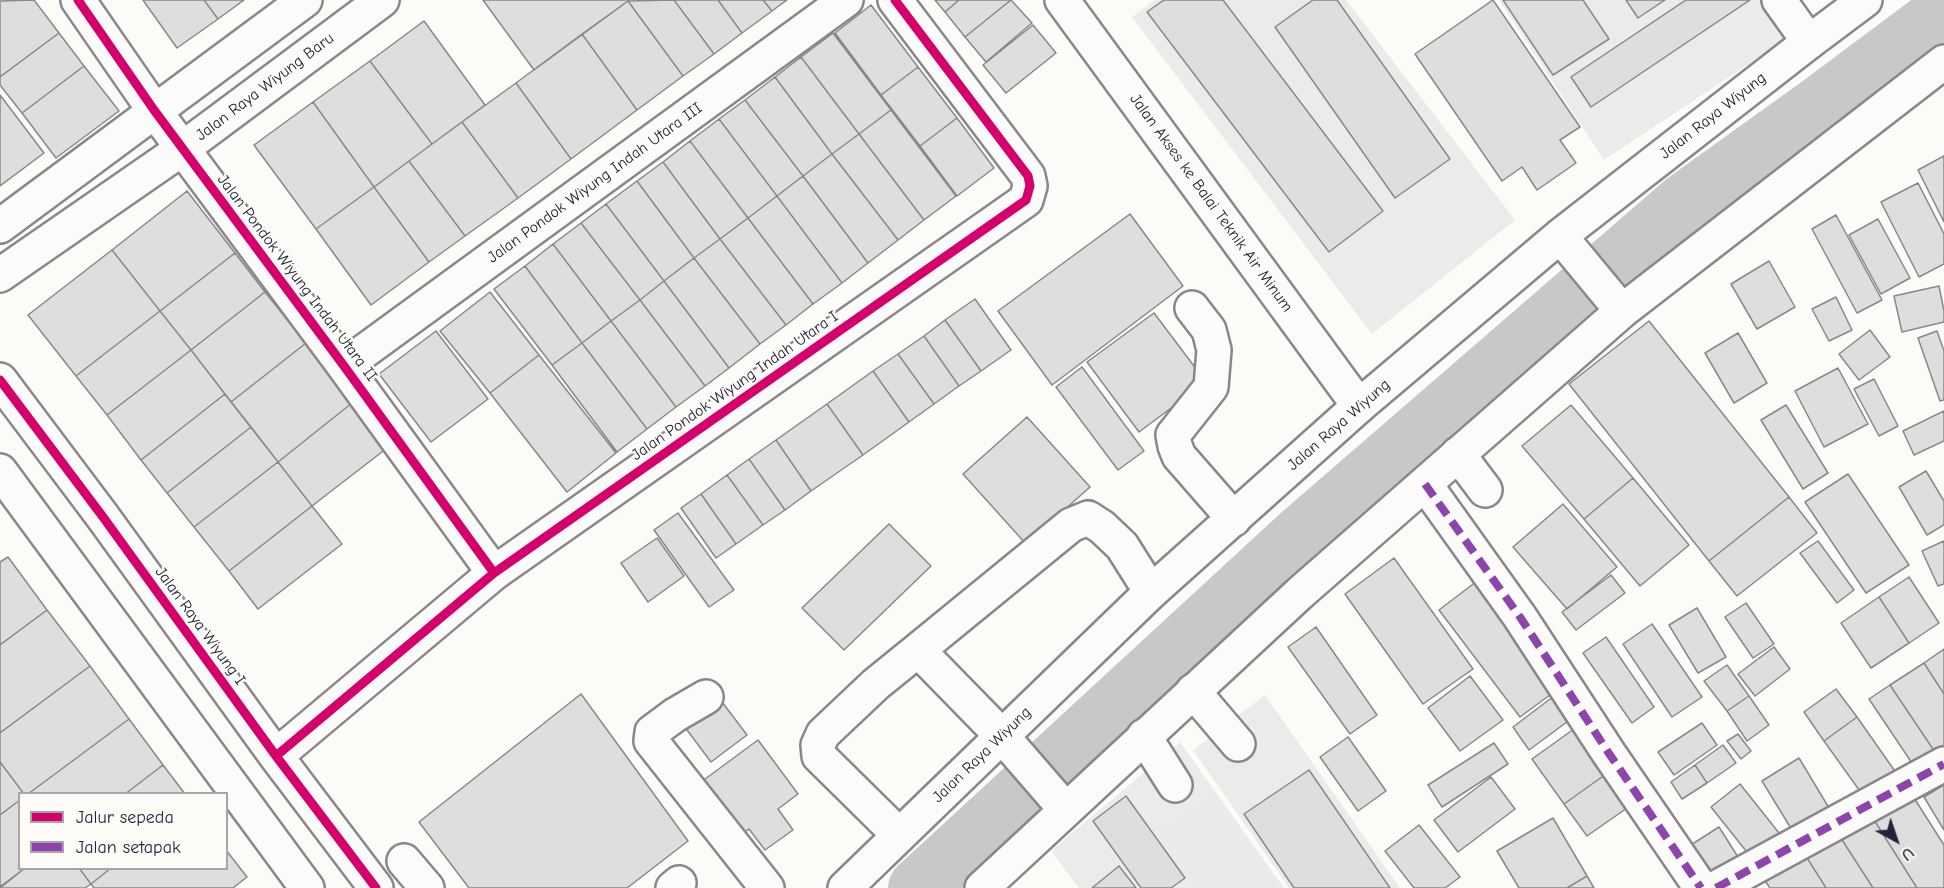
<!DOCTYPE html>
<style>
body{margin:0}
#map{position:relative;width:1944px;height:888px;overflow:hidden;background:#fcfbf8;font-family:"Comic Neue",sans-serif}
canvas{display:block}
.legend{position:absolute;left:18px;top:792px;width:210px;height:78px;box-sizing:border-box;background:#fdfcf7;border:2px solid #a5a5ac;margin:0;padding:8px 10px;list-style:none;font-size:18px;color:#22223b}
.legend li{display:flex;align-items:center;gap:12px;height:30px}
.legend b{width:30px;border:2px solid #a5a5ac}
.north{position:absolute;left:1866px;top:810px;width:60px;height:60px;-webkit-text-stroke:4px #fdfcf7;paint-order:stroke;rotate:140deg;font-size:16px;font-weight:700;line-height:24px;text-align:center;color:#22223b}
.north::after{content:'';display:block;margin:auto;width:21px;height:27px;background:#22223b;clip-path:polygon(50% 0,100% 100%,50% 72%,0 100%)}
</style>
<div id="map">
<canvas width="1944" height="888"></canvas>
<ul class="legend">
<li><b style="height:8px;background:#d6006c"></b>Jalur sepeda</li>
<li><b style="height:8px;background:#8e44ad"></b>Jalan setapak</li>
</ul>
<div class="north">U</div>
</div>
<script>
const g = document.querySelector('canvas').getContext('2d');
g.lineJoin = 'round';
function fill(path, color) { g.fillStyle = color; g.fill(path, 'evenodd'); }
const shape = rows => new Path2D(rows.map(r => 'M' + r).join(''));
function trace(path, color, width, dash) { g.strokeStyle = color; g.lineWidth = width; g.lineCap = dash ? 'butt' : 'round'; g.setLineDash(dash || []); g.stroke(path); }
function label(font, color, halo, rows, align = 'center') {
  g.font = font + ' "Comic Neue",sans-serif'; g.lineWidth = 5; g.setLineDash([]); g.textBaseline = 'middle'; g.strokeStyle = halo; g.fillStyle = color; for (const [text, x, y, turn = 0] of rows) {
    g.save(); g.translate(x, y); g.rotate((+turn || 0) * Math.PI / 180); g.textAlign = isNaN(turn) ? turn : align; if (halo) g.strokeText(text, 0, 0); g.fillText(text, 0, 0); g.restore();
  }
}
fill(shape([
 [1155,0,1346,0,1515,220,1372,334,1132,17],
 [1499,0,1767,0,1791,36,1604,160],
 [1265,695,1400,888,1289,888,1193,750],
 [1180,742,1284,888,1079,888,1051,851]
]), '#ebebe9');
fill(shape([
 [1211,795,1279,888,1200,888,1160,833]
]), '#ebeae8');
trace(shape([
 [918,888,1299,537,1687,201,1822,104,1944,13]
]), '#c8c8ca', 60);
const building = shape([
 [34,0,59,33,0,77,0,1,34,0],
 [143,0,204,0,218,19,177,48,143,0],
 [204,0,244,0,218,19,204,0],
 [483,0,628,0,628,1,534,70,483,0],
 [674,0,714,54,683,76,628,1,674,0],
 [674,0,718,0,742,33,714,54,674,0],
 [718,0,763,0,772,11,742,33,718,0],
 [763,0,787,0,772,11,763,0],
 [935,0,959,0,945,12,935,0],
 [959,0,1011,0,965,37,945,12,959,0],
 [1011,0,1032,23,986,62,965,37,1011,0],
 [1164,0,1223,0,1383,211,1329,252,1147,12,1164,0],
 [1313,0,1337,0,1450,159,1395,198,1275,27,1313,0],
 [1493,0,1580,127,1560,140,1576,163,1537,190,1522,167,1502,181,1415,54,1493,0],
 [1503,0,1583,0,1609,39,1553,75,1503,0],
 [1626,0,1665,0,1638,18,1626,0],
 [1686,0,1750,0,1591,107,1571,77,1686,0],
 [628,1,683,76,637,110,582,34,628,1],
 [871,5,918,67,881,95,835,33,871,5],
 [424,21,485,105,432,144,370,61,424,21],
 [1033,25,1056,53,1006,93,983,65,1033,25],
 [59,33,84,66,22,113,0,85,0,77,59,33],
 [833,33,891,110,859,134,801,57,833,33],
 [582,34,637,110,571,159,516,83,582,34],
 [801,57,859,134,832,154,775,77,801,57],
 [370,61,432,144,374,187,313,102,370,61],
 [84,66,119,111,56,158,22,113,84,66],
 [918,67,957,118,920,146,881,95,918,67],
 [775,77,832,154,803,176,745,100,775,77],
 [516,83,571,159,518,198,462,122,516,83],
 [0,95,44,153,0,186,0,95],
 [745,100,803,176,777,196,719,119,745,100],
 [313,102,374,187,316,229,254,145,313,102],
 [891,110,956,196,924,220,859,134,891,110],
 [957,118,994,168,957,196,920,146,957,118],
 [719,119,777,196,748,218,690,141,719,119],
 [462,122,518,198,465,236,409,161,462,122],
 [859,134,924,220,898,240,832,154,859,134],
 [690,141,748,218,720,239,663,162,690,141],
 [832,154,898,240,868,263,803,176,832,154],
 [1944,156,1944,222,1918,170,1944,156],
 [409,161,465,236,429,262,374,187,409,161],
 [663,162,720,239,694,258,637,181,663,162],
 [803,176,868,263,842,283,777,196,803,176],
 [637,181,694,258,664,281,606,204,637,181],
 [1918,183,1944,234,1944,264,1919,277,1881,202,1918,183],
 [374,187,429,262,371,305,316,229,374,187],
 [187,191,235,253,160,311,112,250,187,191],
 [777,196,842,283,813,304,748,218,777,196],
 [606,204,664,281,640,300,581,223,606,204],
 [1130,214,1183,286,1052,385,998,311,1130,214],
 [1836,215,1882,300,1857,313,1812,229,1836,215],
 [748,218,813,304,786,325,720,239,748,218],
 [1878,219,1910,278,1881,294,1849,235,1878,219],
 [581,223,640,300,611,321,553,244,581,223],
 [720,239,786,325,760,344,694,258,720,239],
 [553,244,611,321,582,343,525,266,553,244],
 [112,250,160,311,76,376,28,315,112,250],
 [235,253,265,292,191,350,160,311,235,253],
 [694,258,760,344,729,368,664,281,694,258],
 [1769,261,1795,307,1757,329,1731,284,1769,261],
 [525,266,582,343,552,365,494,289,525,266],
 [664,281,729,368,705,386,640,300,664,281],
 [1939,286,1944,311,1944,322,1902,332,1894,296,1939,286],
 [265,292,306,343,231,402,191,350,265,292],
 [490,292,539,355,490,393,440,331,490,292],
 [1836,297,1852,330,1829,341,1812,309,1836,297],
 [975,299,1011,350,981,371,945,320,975,299],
 [640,300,705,386,676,407,611,321,640,300],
 [160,311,191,350,107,415,76,376,160,311],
 [1154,313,1206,382,1139,432,1087,362,1154,313],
 [945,320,981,371,959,386,924,336,945,320],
 [611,321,676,407,647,429,582,343,611,321],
 [1649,321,1789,497,1709,561,1569,384,1649,321],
 [1870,330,1890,357,1859,380,1839,354,1870,330],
 [436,331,488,399,431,442,379,374,436,331],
 [1937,331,1944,351,1944,400,1940,401,1918,338,1937,331],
 [1738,333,1767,383,1734,403,1705,353,1738,333],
 [924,336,959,386,934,404,898,354,924,336],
 [306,343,352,403,278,462,231,402,306,343],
 [582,343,647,429,617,452,552,365,582,343],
 [191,350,225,394,141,460,107,415,191,350],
 [898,354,934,404,909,422,873,371,898,354],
 [539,355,616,453,567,492,490,393,539,355],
 [1082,367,1144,451,1118,470,1056,387,1082,367],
 [1838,368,1868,424,1824,447,1795,391,1838,368],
 [873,371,909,422,863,455,827,404,873,371],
 [1874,379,1898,426,1879,436,1854,389,1874,379],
 [225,394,251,427,167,493,141,460,225,394],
 [352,403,387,448,312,506,278,462,352,403],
 [827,404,863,455,811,491,776,440,827,404],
 [1571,405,1633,478,1584,519,1522,446,1571,405],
 [1786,405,1828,473,1803,489,1761,420,1786,405],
 [1944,411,1944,441,1914,455,1903,431,1944,411],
 [1027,417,1090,487,1026,544,963,474,1027,417],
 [251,427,278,462,194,527,167,493,251,427],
 [776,440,811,491,785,510,749,459,776,440],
 [749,459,785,510,763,525,727,475,749,459],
 [278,462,312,506,229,571,194,527,278,462],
 [1926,471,1944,501,1944,525,1927,535,1899,487,1926,471],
 [1848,474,1909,565,1866,593,1805,502,1848,474],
 [727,475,763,525,736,544,701,494,727,475],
 [1633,478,1689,545,1640,586,1584,519,1633,478],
 [701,494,736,544,716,558,681,508,701,494],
 [1789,497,1817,533,1737,596,1709,561,1789,497],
 [1563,504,1617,567,1567,609,1513,547,1563,504],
 [312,506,342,544,258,609,229,571,312,506],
 [678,513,734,590,709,607,654,530,678,513],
 [889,524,931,566,844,650,802,608,889,524],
 [657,538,684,576,648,602,621,563,657,538],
 [1818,541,1854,590,1837,603,1800,553,1818,541],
 [1944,541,1944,584,1938,586,1922,551,1944,541],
 [8,557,47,610,0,645,0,562,8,557],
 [1394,558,1473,669,1423,704,1345,594,1394,558],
 [1611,575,1625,593,1576,630,1562,612,1611,575],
 [1909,577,1939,623,1909,643,1879,597,1909,577],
 [1481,578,1562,686,1520,717,1439,610,1481,578],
 [1879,597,1909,643,1871,668,1841,623,1879,597],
 [1746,603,1774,644,1753,658,1725,617,1746,603],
 [1697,608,1726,657,1698,673,1669,625,1697,608],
 [47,610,90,666,0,733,0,645,47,610],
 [1652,624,1702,697,1672,717,1623,644,1652,624],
 [1316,627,1377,715,1350,734,1288,647,1316,627],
 [1606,637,1654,707,1632,723,1583,653,1606,637],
 [1774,647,1790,669,1755,696,1738,674,1774,647],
 [1944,649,1944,694,1924,663,1944,649],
 [1924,663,1944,694,1944,759,1941,761,1890,685,1924,663],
 [1727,665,1749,696,1727,711,1704,681,1727,665],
 [90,666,129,719,28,794,24,794,0,762,0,733,90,666],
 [1470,676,1503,720,1460,751,1428,708,1470,676],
 [1890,685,1941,761,1920,775,1869,699,1890,685],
 [1836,689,1857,717,1824,741,1804,712,1836,689],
 [1558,693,1575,716,1529,750,1513,727,1558,693],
 [581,694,688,841,627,888,469,888,419,822,581,694],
 [1749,696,1769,725,1747,741,1727,711,1749,696],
 [719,698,747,735,711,762,684,726,719,698],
 [1857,717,1899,777,1867,801,1824,741,1857,717],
 [129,719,163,765,125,794,28,794,129,719],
 [1702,723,1717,745,1674,775,1658,752,1702,723],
 [1581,724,1613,769,1564,804,1532,759,1581,724],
 [1738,734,1751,751,1741,759,1727,741,1738,734],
 [1348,737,1386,791,1358,811,1320,757,1348,737],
 [758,740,798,794,778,809,793,830,765,850,749,829,736,839,697,785,758,740],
 [1494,743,1508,764,1442,807,1428,785,1494,743],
 [1723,745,1736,763,1707,783,1695,765,1723,745],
 [1799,758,1829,808,1792,830,1762,781,1799,758],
 [0,762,24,794,20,794,20,800,0,815,0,762],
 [163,765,185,794,125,794,163,765],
 [1695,765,1707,783,1682,799,1671,782,1695,765],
 [1613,769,1637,801,1587,836,1564,804,1613,769],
 [1309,770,1390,888,1294,888,1244,814,1309,770],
 [1491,777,1515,809,1458,852,1434,820,1491,777],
 [1740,784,1783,838,1754,861,1711,807,1740,784],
 [1944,785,1944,830,1924,797,1944,785],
 [1907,787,1944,845,1944,888,1917,888,1869,812,1907,787],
 [1126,796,1185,878,1171,888,1141,888,1093,821,1126,796],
 [20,800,20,868,25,868,0,887,0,815,20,800],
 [1869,812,1917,888,1873,888,1837,832,1869,812],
 [1553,818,1587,876,1567,888,1519,888,1497,851,1553,818],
 [1419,825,1460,877,1445,888,1414,888,1385,851,1419,825],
 [1719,827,1738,857,1700,882,1680,852,1719,827],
 [1837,832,1873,888,1826,888,1804,853,1837,832],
 [226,850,247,877,233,888,94,888,91,884,111,868,226,868,226,850],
 [1804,853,1826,888,1770,888,1763,878,1804,853],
 [1119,866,1136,888,1092,888,1119,866],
 [25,868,79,868,91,884,85,888,0,888,25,868],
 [79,868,111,868,91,884,79,868],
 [1587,876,1594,888,1567,888,1587,876]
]);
fill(building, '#dfdedd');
trace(building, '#88888c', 1.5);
const minor = shape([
 [78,0,154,110,344,366,494,573],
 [1062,0,1359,406],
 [1779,0,1809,42],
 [0,226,305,0],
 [0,275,182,149,382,0],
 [1192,308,1209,330,1214,350,1211,387,1173,435,1175,446,1179,456,1234,519],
 [344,366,846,0],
 [0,380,103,517,276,756,376,888],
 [1458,454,1485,490],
 [0,471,307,888],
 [1425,484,1520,617,1608,752,1701,888],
 [1193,691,1238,744],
 [706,697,675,715,652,732,651,741,767,888],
 [1001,735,918,650,1071,525,1088,518,1102,527,1122,546,1151,592],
 [1144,736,1175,785],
 [276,756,494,573,1026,200,1030,186,1028,176,895,0],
 [899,835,819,756,818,745,823,734,876,684,918,650],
 [404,861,427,888],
 [673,888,679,883],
 [1716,888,1944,764]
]);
const major = shape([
 [1560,236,1622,311],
 [1001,735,1066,810],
 [845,888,1151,592,1359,406,1560,236,1809,42,1865,0],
 [982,888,1300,593,1622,311,1944,62]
]);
trace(minor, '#88888c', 38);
trace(major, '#88888c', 38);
trace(minor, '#fbfbf9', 33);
trace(major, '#fbfbf9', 33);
trace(shape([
 [1425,484,1520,617,1608,752,1701,888],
 [1716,888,1944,764]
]), '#8e44ad', 8, [15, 8]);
trace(shape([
 [78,0,154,110,344,366,494,573],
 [0,380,103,517,276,756,376,888],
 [276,756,494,573,1026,200,1030,186,1028,176,895,0]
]), '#d6006c', 9);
label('16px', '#22223b', '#fdfcf7', [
 ["Jalan Raya Wiyung Baru",265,87,-37],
 ["Jalan Raya Wiyung",1713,116,-38],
 ["Jalan Pondok Wiyung Indah Utara III",595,183,-36],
 ["Jalan Akses ke Balai Teknik Air Minum",1211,203,54],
 ["Jalan Pondok Wiyung Indah Utara II",297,278,53],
 ["Jalan Pondok Wiyung Indah Utara I",735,386,-35],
 ["Jalan Raya Wiyung",1339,425,-41],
 ["Jalan Raya Wiyung I",200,626,54],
 ["Jalan Raya Wiyung",982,755,-44]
]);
</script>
